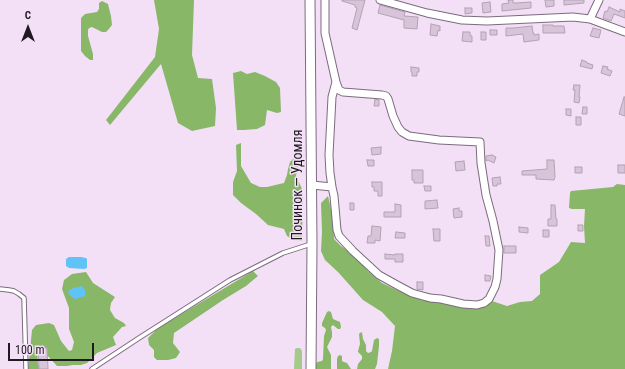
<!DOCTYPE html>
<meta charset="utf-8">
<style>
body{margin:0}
#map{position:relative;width:625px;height:369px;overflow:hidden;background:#f4e0f6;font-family:"Roboto Condensed",sans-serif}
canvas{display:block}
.north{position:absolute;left:8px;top:8px;width:40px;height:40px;-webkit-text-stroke:3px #f4e0f6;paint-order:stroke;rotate:0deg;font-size:11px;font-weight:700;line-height:16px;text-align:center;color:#201921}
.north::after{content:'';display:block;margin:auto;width:14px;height:18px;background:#201921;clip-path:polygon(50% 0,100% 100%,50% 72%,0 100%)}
.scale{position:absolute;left:8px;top:343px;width:86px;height:18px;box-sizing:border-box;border:2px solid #201921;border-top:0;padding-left:5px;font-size:12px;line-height:14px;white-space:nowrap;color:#201921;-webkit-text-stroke:3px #f4e0f6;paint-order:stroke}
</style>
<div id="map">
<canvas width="625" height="369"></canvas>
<div class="north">С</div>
<div class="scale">100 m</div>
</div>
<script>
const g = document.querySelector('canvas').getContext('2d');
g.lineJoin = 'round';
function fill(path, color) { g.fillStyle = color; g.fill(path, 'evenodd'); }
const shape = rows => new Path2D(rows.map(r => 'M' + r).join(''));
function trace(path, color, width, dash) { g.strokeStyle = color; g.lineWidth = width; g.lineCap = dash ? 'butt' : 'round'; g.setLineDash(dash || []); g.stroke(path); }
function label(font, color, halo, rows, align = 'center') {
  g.font = font + ' "Roboto Condensed",sans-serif'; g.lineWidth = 3; g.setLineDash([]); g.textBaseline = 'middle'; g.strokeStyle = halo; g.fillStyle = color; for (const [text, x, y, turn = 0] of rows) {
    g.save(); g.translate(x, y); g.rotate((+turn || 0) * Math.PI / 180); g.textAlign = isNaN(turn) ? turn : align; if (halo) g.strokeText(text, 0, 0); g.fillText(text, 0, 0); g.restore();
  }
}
fill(shape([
 [297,348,300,348,302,351,302,369,294,369,295,349]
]), '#a3ca8a');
fill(shape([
 [154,0,194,0,192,55,198,78,212,79,216,108,215,126,192,131,178,123,161,64,110,125,106,120,155,57,159,29],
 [102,1,108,4,111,16,112,25,108,30,106,32,102,32,92,27,89,28,88,30,88,36,93,54,93,60,90,60,85,56,81,51,81,18,85,14,97,12,99,9,99,3],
 [241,71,247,74,255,72,265,76,276,82,280,88,281,112,277,113,267,110,265,125,257,129,244,130,237,130,233,73],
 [241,143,241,166,251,183,260,187,267,187,284,183,287,175,288,169,290,162,297,155,299,158,296,176,303,191,302,241,294,240,287,236,284,229,268,225,256,214,241,203,233,195,233,182,237,171,236,145],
 [617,184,625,185,625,369,388,369,392,351,395,326,382,312,363,300,338,272,325,260,321,251,322,232,321,203,328,196,333,218,334,239,341,246,355,255,368,271,382,283,401,292,422,300,446,302,461,308,479,308,492,301,507,306,520,302,532,301,540,294,540,275,559,262,571,242,585,243,584,226,585,209,572,209,569,208,570,193,571,191,613,187],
 [253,271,258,276,246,286,223,300,180,329,174,333,173,343,180,352,176,358,168,360,157,360,154,357,154,350,149,345,148,338,158,328],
 [86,272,93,283,115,297,111,303,110,310,115,318,124,323,126,326,122,327,113,337,116,345,97,353,87,363,81,365,73,365,67,366,57,366,47,355,42,347,37,349,38,365,45,369,28,369,32,330,36,325,49,323,54,325,61,341,69,351,72,350,74,342,69,329,69,308,62,289,64,280,72,274],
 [329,311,331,312,333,319,340,322,341,327,340,329,338,329,333,325,331,327,332,332,332,337,327,347,331,355,331,369,316,369,316,364,317,362,322,361,323,359,324,336,326,330,325,328,322,326,322,323,327,312],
 [362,332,363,339,366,345,366,351,368,353,371,352,372,351,374,340,377,338,379,339,379,346,377,364,375,369,357,369,358,364,362,359,362,356,358,352,358,351,360,344,359,334,360,333],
 [340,355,342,356,342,361,344,362,347,363,351,369,337,369,337,359,338,356]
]), '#88b768');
fill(shape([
 [69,257,81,257,86,258,87,259,87,268,84,269,69,268,66,266,66,259],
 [82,286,85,290,85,296,76,299,73,298,68,293,69,290,74,288]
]), '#61c2f7');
const building = shape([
 [342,0,365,0,357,30,352,28,357,8,355,7,355,5,342,1,342,0],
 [508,0,513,0,513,3,515,3,531,2,531,8,502,11,502,4,509,3,508,0],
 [545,0,554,0,554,6,546,7,545,0],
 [564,0,584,0,584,3,564,5,564,0],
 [490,2,491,12,483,13,482,3,490,2],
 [380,5,405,12,404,16,418,17,417,29,404,28,404,20,378,13,380,5],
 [609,7,620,12,620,9,625,11,625,18,614,14,611,21,603,18,605,11,607,12,609,7],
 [465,8,472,8,472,13,465,14,465,8],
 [431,24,440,26,440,31,438,30,437,36,430,35,431,24],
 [543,25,553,25,553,26,564,26,565,33,543,33,543,25],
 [532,26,533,33,534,33,534,35,539,34,539,40,524,42,523,34,506,36,506,28,513,28,532,26],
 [593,28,601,30,599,38,590,36,593,28],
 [490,30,497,30,497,35,490,35,490,30],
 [463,32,470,32,470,35,472,36,472,42,462,41,463,32],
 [481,32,486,32,486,40,481,40,481,32],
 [582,60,587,62,587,63,593,65,592,69,580,66,582,60],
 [603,66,608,67,607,69,612,71,610,76,601,73,603,66],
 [411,67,419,68,419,72,417,72,417,76,412,76,412,72,411,72,411,67],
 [574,85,580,85,579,97,580,97,579,103,574,102,575,90,573,90,574,85],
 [624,97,625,97,625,116,619,114,624,97],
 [375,99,379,100,379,106,374,106,375,99],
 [583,107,587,107,587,114,582,114,583,107],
 [566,109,571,109,571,116,566,115,566,109],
 [576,117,581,117,581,125,576,125,576,117],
 [381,147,381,154,372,155,371,148,381,147],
 [492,155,496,157,494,163,488,160,486,161,486,156,492,155],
 [367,160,374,160,374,166,368,166,367,160],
 [547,160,554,160,555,177,554,180,536,179,536,175,522,175,522,171,547,169,547,160],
 [464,161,465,170,456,171,455,162,464,161],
 [618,165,625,165,625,173,618,173,618,165],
 [575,167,582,167,582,173,575,173,575,167],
 [412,170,423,170,423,183,414,183,414,180,412,180,412,170],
 [500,177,501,184,497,184,497,186,493,186,492,178,500,177],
 [372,182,382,182,382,196,378,196,378,191,374,191,374,187,372,187,372,182],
 [424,186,431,186,431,191,425,191,424,186],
 [437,200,438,208,425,209,425,201,437,200],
 [350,203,354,203,354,210,350,210,350,203],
 [395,204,401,205,401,217,384,217,384,212,395,212,395,204],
 [551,205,555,205,556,219,557,219,557,226,548,226,548,219,551,219,551,205],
 [459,208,459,211,462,211,462,217,454,218,453,209,459,208],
 [578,225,583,225,583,231,578,231,578,225],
 [372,226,381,227,380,241,375,240,375,243,367,243,368,236,371,236,372,226],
 [519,227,528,228,528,233,519,232,519,227],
 [433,229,440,229,440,241,434,241,433,229],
 [543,230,549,230,549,237,543,237,543,230],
 [396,232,405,233,405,238,395,238,396,232],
 [485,236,489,236,490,246,486,246,485,236],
 [504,246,516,246,516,253,504,253,504,246],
 [385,254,395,255,395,254,403,254,403,262,395,262,395,259,385,259,385,254],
 [485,275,491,276,490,281,485,281,485,275],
 [417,282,423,282,423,290,417,289,417,282],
 [44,346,44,348,47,348,48,369,39,369,38,347,44,346]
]);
fill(building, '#d7c4d9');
trace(building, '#b3a1b5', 1);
const lane = shape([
 [0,289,9,290,14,291,19,294,24,298,26,369],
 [92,369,139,338,230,280,283,253,311,244]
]);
const street = shape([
 [380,0,427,13,462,20,487,21,573,17,590,19,625,32],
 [590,19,599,0],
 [312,185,332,187,330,173,329,155,332,97,336,82,325,33,325,0],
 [332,187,334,196,337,230,339,236,353,251,379,275,397,285,412,293,430,298,441,299,463,304,477,305,484,303,489,299,495,287,497,279,499,250,493,221,486,195,481,163,480,142,439,140,409,136,402,132,398,127,393,116,388,99,386,96,382,95,343,92,339,90,336,82]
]);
const secondary = shape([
 [310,0,312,244,311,369]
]);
trace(lane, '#7c6b7e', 5.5);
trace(street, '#7c6b7e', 9);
trace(secondary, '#7c6b7e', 11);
trace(lane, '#fff', 3.5);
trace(street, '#fff', 7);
trace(secondary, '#fff', 9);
label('14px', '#201921', '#f4e0f6', [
 ["Починок — Удомля",298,185,-90]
]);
</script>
